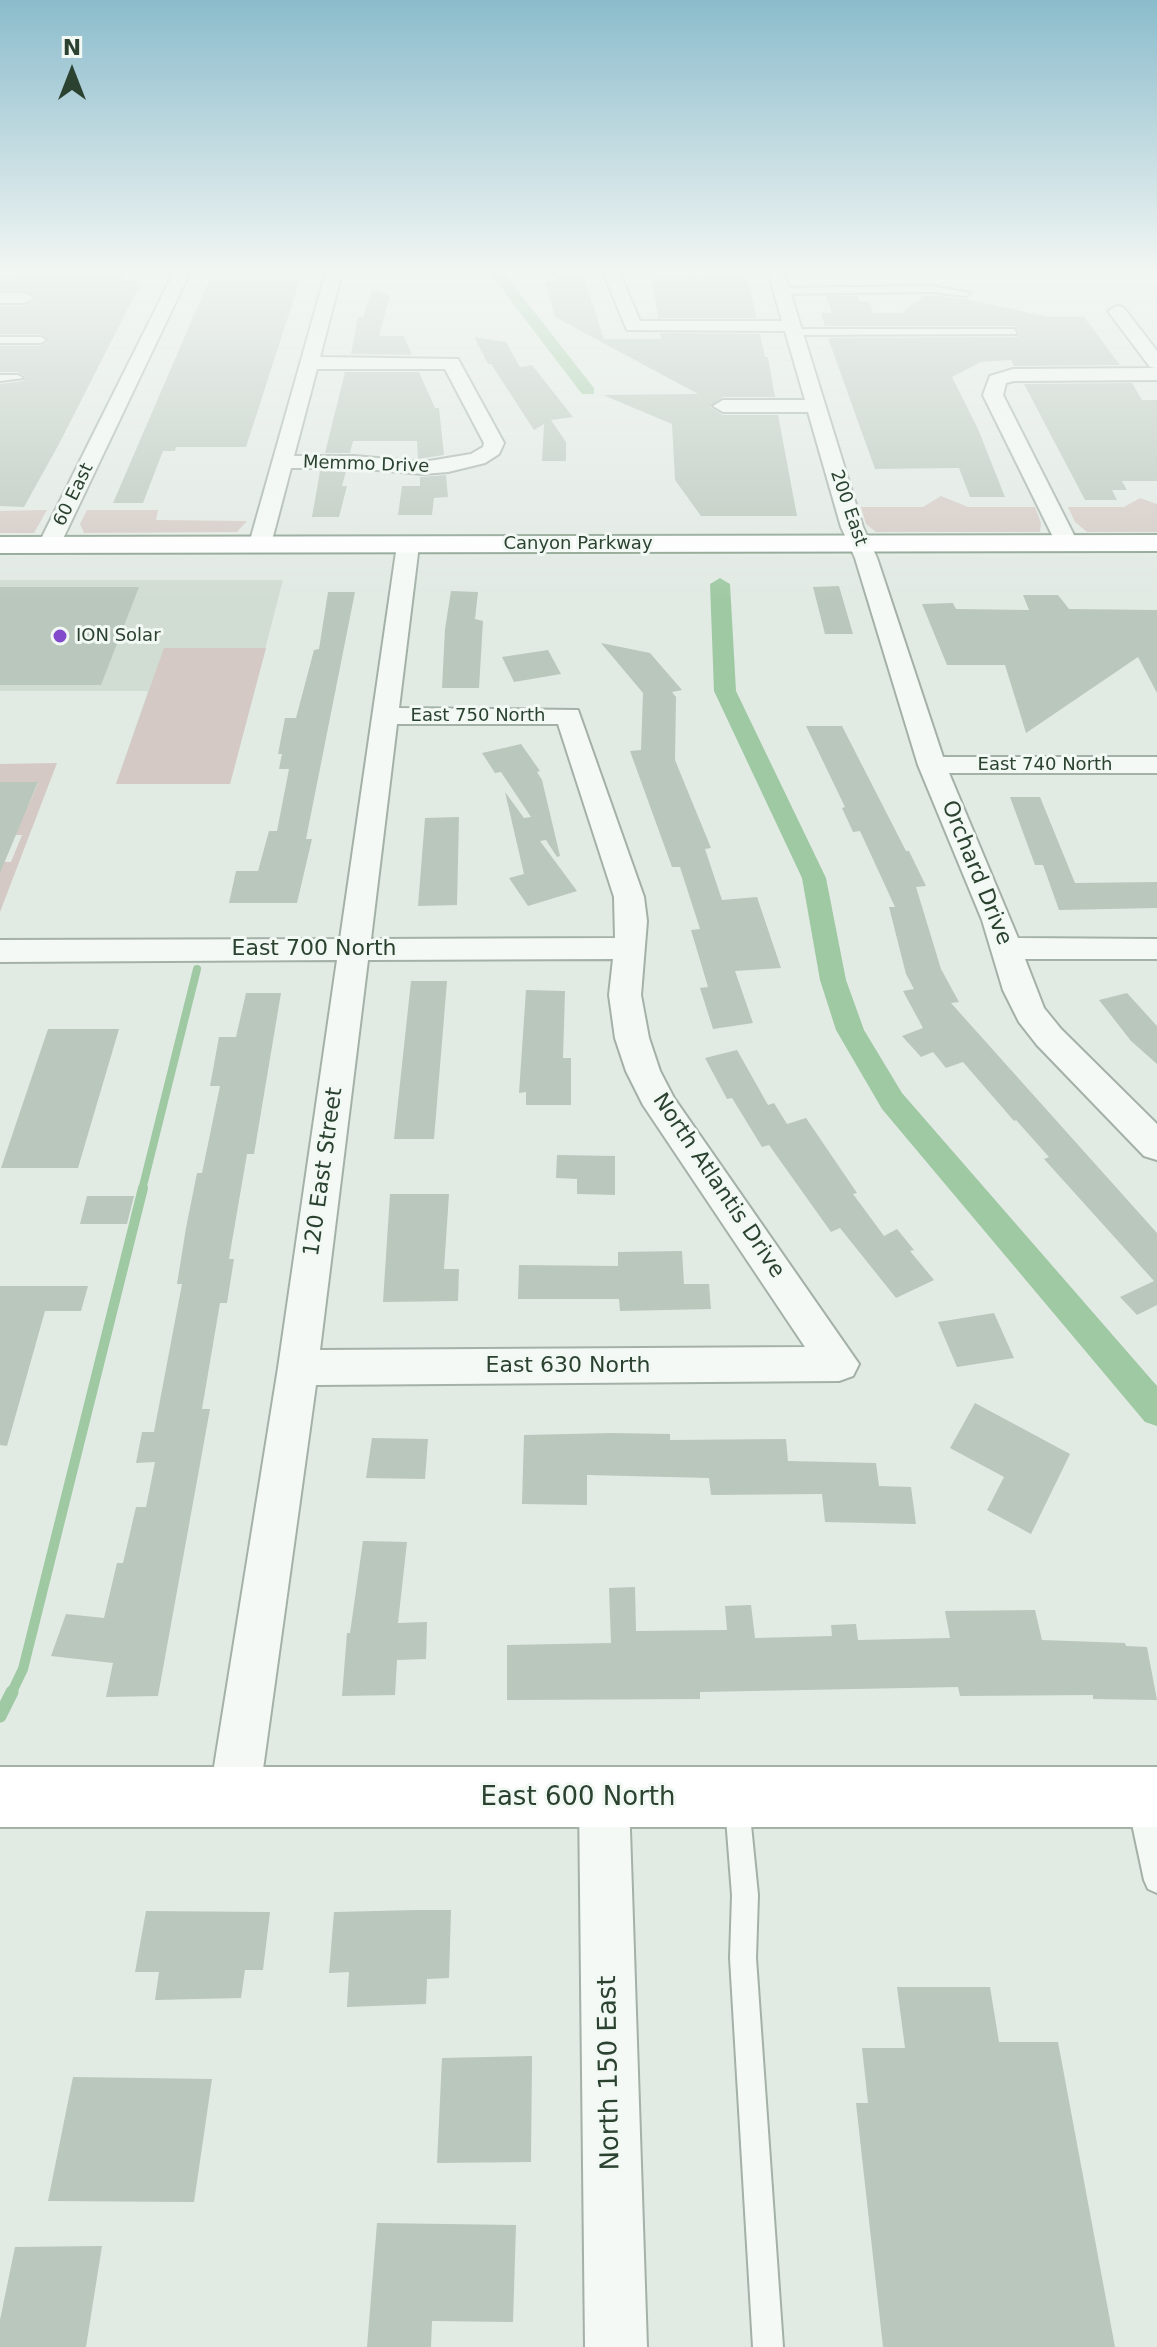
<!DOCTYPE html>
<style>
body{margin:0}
#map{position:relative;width:1157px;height:2347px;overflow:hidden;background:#e2eae4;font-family:"DejaVu Sans",sans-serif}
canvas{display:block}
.north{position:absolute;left:32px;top:32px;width:80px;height:80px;-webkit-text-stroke:6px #f2f8f3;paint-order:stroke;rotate:0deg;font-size:22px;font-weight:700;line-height:32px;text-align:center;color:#2b4230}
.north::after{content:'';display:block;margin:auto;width:28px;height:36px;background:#2b4230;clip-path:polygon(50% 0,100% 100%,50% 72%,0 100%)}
</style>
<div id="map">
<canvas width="1157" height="2347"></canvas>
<div class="north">N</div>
</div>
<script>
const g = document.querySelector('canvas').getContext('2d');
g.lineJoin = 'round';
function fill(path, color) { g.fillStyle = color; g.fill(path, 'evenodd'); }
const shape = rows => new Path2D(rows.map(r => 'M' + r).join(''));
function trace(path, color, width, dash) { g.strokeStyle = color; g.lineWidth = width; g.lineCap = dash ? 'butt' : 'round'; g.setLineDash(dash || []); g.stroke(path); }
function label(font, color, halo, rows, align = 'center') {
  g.font = font + ' "DejaVu Sans",sans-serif'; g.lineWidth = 6; g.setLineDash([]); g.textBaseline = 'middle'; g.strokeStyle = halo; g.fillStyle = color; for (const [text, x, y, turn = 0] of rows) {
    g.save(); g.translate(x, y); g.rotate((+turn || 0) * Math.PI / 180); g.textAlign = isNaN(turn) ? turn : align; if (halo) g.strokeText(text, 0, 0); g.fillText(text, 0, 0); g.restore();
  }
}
fill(shape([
 [0,580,283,580,230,784,116,784,148,691,0,691]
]), '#d1dcd3');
fill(shape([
 [941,496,968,507,1035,507,1041,523,1040,532,876,532,866,524,861,507,923,507],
 [1140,498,1157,504,1157,532,1087,532,1075,522,1068,507,1124,507],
 [47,510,34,533,0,533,0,511],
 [87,510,158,510,156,520,247,521,237,532,84,533,80,524],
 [164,648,266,648,230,784,116,784],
 [57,763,0,912,0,862,11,862,22,835,0,835,2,806,28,806,38,783,0,782,0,764]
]), '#d4c9c4');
trace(shape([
 [142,1190,197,969]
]), '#9fc9a3', 8);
trace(shape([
 [11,1694,23,1669,143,1188]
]), '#9fc9a3', 10);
trace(shape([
 [0,1716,12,1692]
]), '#9fc9a3', 13);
fill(shape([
 [489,272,503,272,594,388,594,394,582,394,489,272],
 [720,578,730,584,736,691,826,878,846,980,864,1030,902,1093,1157,1386,1157,1426,1145,1422,882,1109,836,1030,820,980,802,878,714,691,710,584,720,578]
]), '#9fc9a3');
fill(shape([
 [551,272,582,272,604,339,661,339,660,333,760,334,765,357,768,357,775,397,723,397,710,407,723,415,778,415,797,516,701,516,675,480,672,424,603,395,698,394,555,317,545,282,556,281],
 [124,276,120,281,142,281,59,444,24,507,0,506,0,384,23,381,26,377,18,372,0,372,0,346,41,346,49,341,41,334,0,334,0,306,25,306,37,299,25,290,0,290,0,278],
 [747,277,757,318,658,318,652,278],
 [209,280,300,280,246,447,176,447,175,451,163,451,143,503,113,503],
 [372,290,390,295,379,336,404,336,412,355,351,354,358,317,363,317],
 [925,295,966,299,1049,317,1084,317,1120,365,1014,366,1011,360,981,362,952,377,978,429,1005,497,970,497,959,468,875,469,828,338,1017,337,1020,334,1014,326,825,326,821,313,832,313,826,296,858,296,860,302,870,302,873,313,901,313],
 [474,337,506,342,520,367,532,365,573,417,551,420,566,442,566,461,542,461,544,424,534,430,491,364,488,364],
 [345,372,419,372,435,408,439,408,444,455,418,459,417,441,353,441,350,453,325,453],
 [1132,383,1142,400,1157,400,1157,481,1122,481,1127,490,1112,490,1117,500,1085,500,1024,384],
 [320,471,346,471,342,486,347,486,339,517,312,517],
 [446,475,448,497,434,498,432,515,398,515,402,486,420,486,420,477],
 [839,586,853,634,825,634,813,587],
 [0,587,139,587,101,685,0,685],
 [451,591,478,592,475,619,483,621,479,688,442,688,445,629],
 [328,592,355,592,306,839,312,839,297,903,229,903,236,871,258,871,269,831,277,831,289,769,279,769,282,754,278,754,285,718,296,718,314,650,319,649],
 [1023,595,1058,595,1069,609,1157,610,1157,693,1138,657,1026,733,1005,665,947,665,922,604,953,603,956,609,1029,610],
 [601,643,650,653,682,690,672,692,676,697,675,760,711,848,705,849,722,900,757,897,781,968,735,971,753,1023,713,1029,700,988,708,987,691,930,700,929,680,867,672,867,630,751,641,750,643,693],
 [548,650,561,674,514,682,502,657],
 [806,726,842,726,906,851,909,851,926,886,916,887,941,969,959,1002,951,1003,1157,1233,1157,1305,1137,1315,1120,1297,1154,1281,1044,1159,1049,1157,1016,1120,1014,1121,963,1062,946,1068,933,1052,921,1057,902,1036,923,1028,903,991,914,989,906,974,889,907,895,907,860,831,853,832,842,808,845,807],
 [521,744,540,771,537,772,542,780,560,856,557,857,546,840,540,841,577,891,528,906,509,878,524,874,505,792,524,818,531,817,501,772,495,773,482,753],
 [0,782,38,782,0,873],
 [1010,797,1040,797,1075,883,1157,882,1157,908,1059,910,1043,865,1035,865],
 [459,817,457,905,418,906,425,818],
 [411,981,447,981,434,1139,394,1139],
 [526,990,565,991,563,1058,571,1058,571,1105,526,1105,526,1092,519,1093],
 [246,993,281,993,254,1154,247,1154,229,1259,234,1259,227,1303,220,1303,202,1409,210,1409,158,1696,106,1697,113,1663,51,1656,66,1614,104,1618,117,1563,123,1563,136,1507,146,1507,155,1462,136,1463,142,1432,154,1432,182,1284,177,1284,186,1228,197,1173,202,1173,220,1086,210,1086,219,1037,236,1037],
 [1127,993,1157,1026,1157,1064,1131,1041,1099,1000],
 [48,1029,119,1029,78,1168,1,1168],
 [737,1050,768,1105,774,1103,787,1124,806,1118,857,1193,853,1194,884,1236,897,1229,914,1250,910,1251,934,1280,896,1298,840,1228,831,1232,769,1145,762,1147,732,1098,727,1099,705,1058],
 [557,1155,615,1156,615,1195,577,1194,577,1179,556,1178],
 [390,1194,449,1194,444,1269,459,1269,458,1301,383,1302],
 [87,1196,134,1196,127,1224,80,1224],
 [682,1251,684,1284,709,1284,711,1309,620,1311,619,1299,518,1299,519,1265,618,1266,618,1252],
 [0,1286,88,1286,81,1311,45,1311,7,1446,0,1445],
 [994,1313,1014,1358,957,1367,938,1322],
 [975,1403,1070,1454,1031,1534,987,1510,1004,1477,950,1448],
 [612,1433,670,1434,670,1440,786,1439,788,1461,876,1463,879,1486,911,1487,916,1524,825,1522,822,1494,711,1495,709,1478,587,1475,587,1505,522,1504,524,1435],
 [372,1438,428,1439,425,1479,366,1478],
 [363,1541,407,1542,398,1623,427,1622,426,1659,397,1660,395,1695,342,1696,347,1633,350,1633],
 [635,1587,636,1631,727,1630,725,1606,751,1605,755,1638,832,1636,831,1625,856,1624,858,1640,950,1638,945,1611,1035,1610,1042,1640,1125,1643,1126,1646,1147,1647,1157,1700,1093,1699,1093,1695,960,1696,958,1687,700,1692,700,1699,507,1700,507,1645,611,1643,609,1588],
 [417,1910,451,1910,449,1978,427,1979,426,2004,347,2007,349,1972,329,1973,334,1912],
 [146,1911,270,1912,263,1970,245,1970,241,1998,155,2000,159,1972,135,1972],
 [897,1987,990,1987,999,2042,1058,2042,1115,2347,883,2347,856,2103,868,2103,862,2048,905,2048],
 [532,2056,531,2162,437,2163,442,2058],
 [73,2077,212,2079,194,2202,48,2201],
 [377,2223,516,2225,513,2322,432,2321,431,2347,367,2347],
 [102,2246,86,2347,0,2347,0,2320,15,2247]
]), '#bac7bc');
const lane = shape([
 [931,286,970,293,966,296,931,292,781,294,777,291,781,288,931,286],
 [1014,329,1017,334,792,335,788,332,792,329,1014,329],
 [0,337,41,337,46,340,41,343,0,343,0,337],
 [0,375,18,375,23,378,0,381,0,375],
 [737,1793,746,1796,749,1805,758,1895,756,1958,783,2347,753,2347,730,1958,732,1895,725,1805,728,1796,737,1793],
 [1140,1793,1149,1796,1157,1825,1157,1893,1148,1889,1144,1880,1128,1805,1131,1796,1140,1793]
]);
const street = shape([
 [174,272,190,272,60,545,49,552,41,550,38,545,174,272],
 [326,272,342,272,320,357,458,359,504,443,499,454,485,463,448,472,423,474,354,468,291,468,271,544,268,549,252,549,249,544,326,272],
 [317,369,445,369,484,443,483,447,471,454,423,462,354,456,294,456,317,369],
 [603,272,619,272,640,321,782,321,768,272,784,272,863,527,877,558,943,757,1157,757,1157,773,949,773,1018,938,1157,939,1157,959,1025,959,1044,1008,1061,1029,1157,1124,1157,1160,1144,1156,1037,1045,1019,1022,1003,990,982,920,918,765,855,558,841,527,808,412,723,412,713,406,723,400,805,400,785,331,627,330,603,272],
 [0,293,25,293,34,298,25,303,0,303,0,293],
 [1117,306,1123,307,1157,351,1157,380,1014,381,1006,383,1003,395,1078,543,1067,550,1056,543,983,395,990,376,1013,369,1156,368,1150,367,1108,311,1117,306],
 [408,538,419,545,399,708,578,710,644,897,647,921,641,995,649,1038,660,1071,674,1098,859,1364,853,1376,839,1381,316,1385,259,1798,251,1815,234,1823,217,1815,209,1798,278,1368,337,960,0,962,0,940,340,939,397,545,408,538],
 [397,724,558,724,614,897,615,938,371,939,397,724],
 [613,959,609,995,615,1038,626,1071,643,1105,805,1347,320,1350,368,960,613,959],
 [604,1774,621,1782,629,1799,647,2347,585,2347,579,1799,587,1782,604,1774]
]);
const secondary = shape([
 [0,1767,1157,1767,1157,1827,0,1827,0,1767]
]);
const highway = shape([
 [1157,535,1157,551,0,553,0,537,1157,535]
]);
trace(lane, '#a4b1a7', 4);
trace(street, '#a4b1a7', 4);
trace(secondary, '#a4b1a7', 4);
trace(highway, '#8aa18e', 4);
fill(lane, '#f5f9f6');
fill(street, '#f5f9f6');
fill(secondary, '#fff');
fill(highway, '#fff');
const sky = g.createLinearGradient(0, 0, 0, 601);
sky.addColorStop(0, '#8bbccc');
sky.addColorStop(0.45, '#f2f6f3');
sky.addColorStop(1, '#f2f6f300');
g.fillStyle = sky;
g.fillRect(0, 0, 1157, 601);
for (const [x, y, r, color] of [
 [60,636,8,"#824bcb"]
]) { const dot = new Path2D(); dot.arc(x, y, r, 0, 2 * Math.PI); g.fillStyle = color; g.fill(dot); trace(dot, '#f2f8f3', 3); }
label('18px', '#2b4230', '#f2f8f3', [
 ["Memmo Drive",366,465,2],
 ["60 East",74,495,-64],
 ["200 East",848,508,71],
 ["Canyon Parkway",578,544],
 ["East 750 North",478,716],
 ["East 740 North",1045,765]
]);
label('18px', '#2b4230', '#f2f8f3', [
 ["ION Solar",76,636]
], 'left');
label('22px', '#2b4230', '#f2f8f3', [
 ["Orchard Drive",976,873,68],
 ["East 700 North",314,949],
 ["120 East Street",324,1172,-82],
 ["North Atlantis Drive",718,1186,56],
 ["East 630 North",568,1366]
]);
label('26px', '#2b4230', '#f2f8f3', [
 ["East 600 North",578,1798],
 ["North 150 East",610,2073,-91]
]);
</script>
